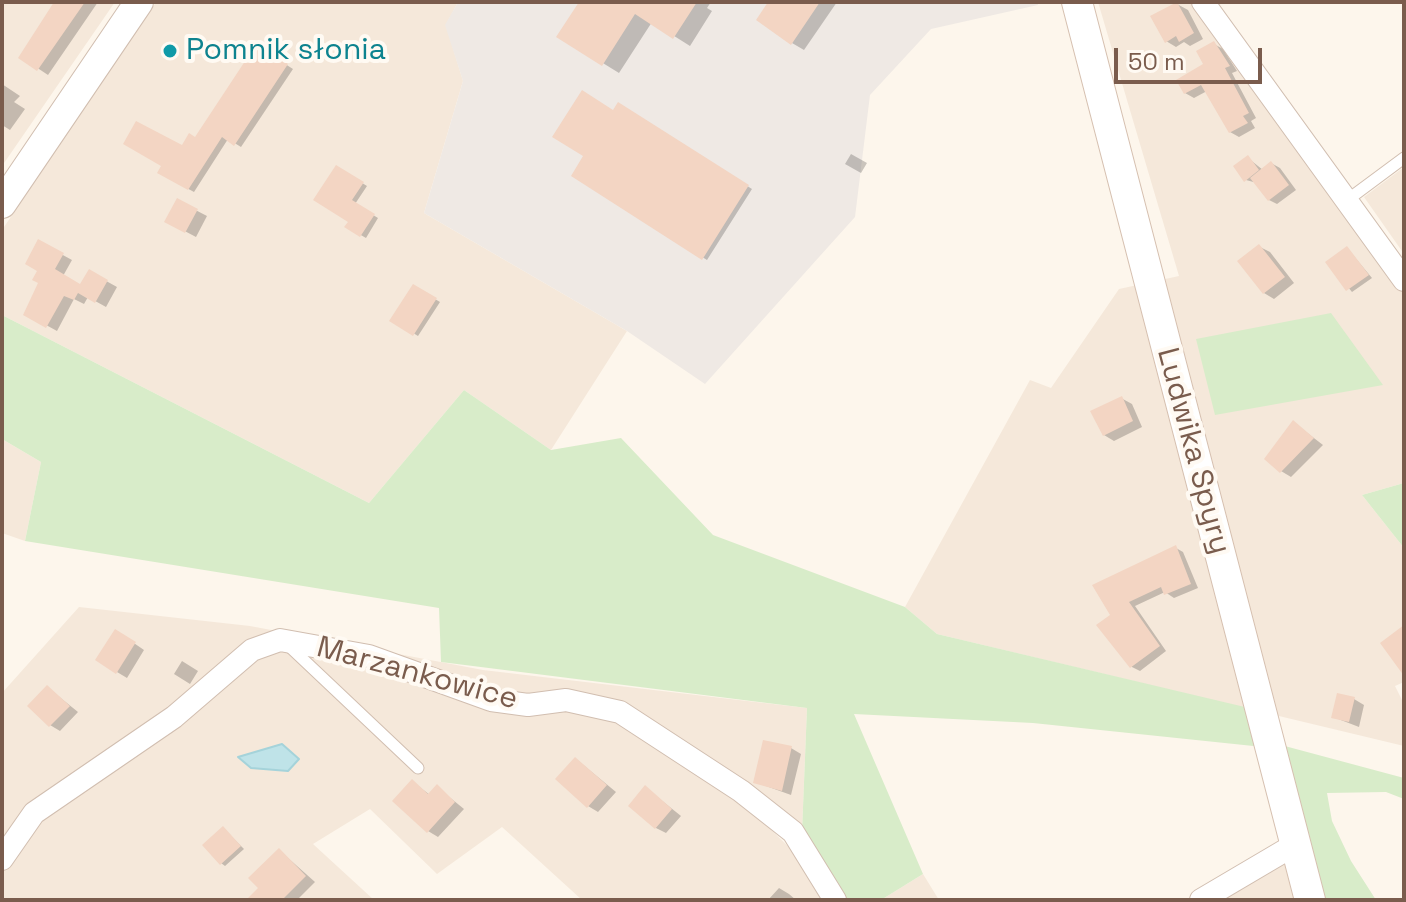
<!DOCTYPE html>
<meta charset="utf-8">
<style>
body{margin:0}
#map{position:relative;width:1406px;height:902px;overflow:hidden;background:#fdf6ec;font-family:"Space Grotesk",sans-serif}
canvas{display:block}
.frame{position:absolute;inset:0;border:4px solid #7a5c4d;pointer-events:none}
.scale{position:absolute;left:1114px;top:48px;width:148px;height:36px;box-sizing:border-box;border:4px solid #7a5c4d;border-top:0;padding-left:10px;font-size:24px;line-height:28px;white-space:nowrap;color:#7a5c4d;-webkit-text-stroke:6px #fffaf3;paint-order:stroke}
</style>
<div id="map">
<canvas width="1406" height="902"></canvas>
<div class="frame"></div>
<div class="scale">50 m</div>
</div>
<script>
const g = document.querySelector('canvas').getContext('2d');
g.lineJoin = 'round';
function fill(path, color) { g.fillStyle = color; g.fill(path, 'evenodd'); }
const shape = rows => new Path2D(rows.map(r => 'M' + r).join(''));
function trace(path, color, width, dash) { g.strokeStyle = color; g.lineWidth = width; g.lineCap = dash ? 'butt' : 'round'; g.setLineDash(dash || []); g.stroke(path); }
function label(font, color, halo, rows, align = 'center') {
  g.font = font + ' "Space Grotesk",sans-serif'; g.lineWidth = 8; g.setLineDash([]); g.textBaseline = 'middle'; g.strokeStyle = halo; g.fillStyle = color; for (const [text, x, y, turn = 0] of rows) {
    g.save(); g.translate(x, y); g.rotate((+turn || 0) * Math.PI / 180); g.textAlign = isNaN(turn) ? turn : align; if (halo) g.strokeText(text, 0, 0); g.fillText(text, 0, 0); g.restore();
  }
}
fill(shape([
 [2,2,115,2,2,166],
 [156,2,458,2,446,25,463,81,424,213,627,331,551,450,464,390,369,503,2,315,2,230],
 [1098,2,1194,2,1404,289,1404,483,1362,495,1404,548,1404,682,1395,686,1404,704,1404,746,937,634,905,607,1030,380,1051,388,1119,289,1179,276],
 [1404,167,1404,254,1364,197],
 [2,439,41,462,25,541,2,533],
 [79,607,250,626,483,670,807,708,802,832,759,818,799,857,827,900,582,900,502,827,437,874,370,809,313,844,374,900,2,900,2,693],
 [1287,849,1299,900,1201,900],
 [923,874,939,900,881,900]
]), '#f5e8da');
fill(shape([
 [458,2,1037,2,1038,5,931,29,870,95,855,217,705,384,627,331,424,213,463,81,445,25]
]), '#efe9e4');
fill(shape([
 [1331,313,1383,385,1215,415,1196,339],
 [2,315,369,503,464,390,551,450,621,438,713,535,905,607,937,634,1249,708,1263,747,1033,723,854,714,923,874,881,900,845,900,802,832,807,708,441,662,439,608,25,541,41,462,2,439],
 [1404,483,1404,548,1362,495],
 [1281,745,1404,778,1404,799,1386,792,1327,793,1332,821,1351,861,1376,900,1322,900]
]), '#d8ecc9');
const water = shape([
 [282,744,299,759,288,771,251,768,238,757,282,744]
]);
fill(water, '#bfe3e8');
trace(water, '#a5d3da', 2);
fill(shape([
 [56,2,98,2,48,75,21,57],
 [581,2,711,2,707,8,712,11,690,46,652,22,619,73,559,36],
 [771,2,837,2,804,50,792,43],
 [1177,4,1188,10,1203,39,1190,46,1184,42,1176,47,1166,41],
 [1214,44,1223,49,1237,71,1232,73,1256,118,1251,121,1255,128,1239,137,1230,132,1207,91,1194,98,1185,93,1206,65],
 [257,46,293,69,241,147,228,139,194,192,159,173,195,139],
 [2,84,20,96,14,102,25,109,10,130,2,125],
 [618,104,752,189,707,260,573,176],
 [851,154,867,163,861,173,845,164],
 [1248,158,1263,170,1271,163,1280,168,1296,190,1277,204,1269,200,1257,183,1246,180],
 [336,167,367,186,355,204,378,218,366,238,347,227,351,221],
 [178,201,207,216,196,237,177,227],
 [39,242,72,260,63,276,81,287,90,272,117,287,106,307,88,297,84,304,74,299,57,331,26,314,40,282],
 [1260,247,1270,252,1294,283,1274,299,1264,293],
 [1347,248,1372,278,1352,292,1328,263],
 [413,286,440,302,418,336,392,320],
 [1121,398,1132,404,1142,427,1114,441,1104,435],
 [1293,422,1323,445,1291,477,1281,471],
 [1176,548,1183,552,1198,588,1174,598,1165,592,1135,606,1166,651,1140,671,1132,667,1112,616],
 [125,637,144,650,127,678,117,672],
 [182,661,198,671,190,684,174,674],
 [47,687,78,712,60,731,50,725],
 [1354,699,1364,705,1359,727,1333,717],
 [791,748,801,754,791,795,755,782],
 [576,759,616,792,598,812,588,806],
 [413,782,430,795,437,787,464,809,438,837,428,831],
 [646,788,681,816,666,833,656,828],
 [223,828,244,849,225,866,221,863],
 [279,850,315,882,297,900,272,900],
 [779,888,789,894,796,900,768,900]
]), '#0003');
fill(shape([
 [54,2,85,2,37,71,18,58],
 [579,2,697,2,673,39,635,14,602,66,556,37],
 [768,2,820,2,791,45,756,20],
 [1177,2,1194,33,1179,42,1176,36,1165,43,1150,16],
 [1214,41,1230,66,1225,68,1249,113,1243,116,1248,123,1229,133,1201,85,1184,94,1176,80,1203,64,1196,51],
 [257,43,288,64,234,146,222,137,188,190,157,173,161,166,123,144,136,121,182,145,189,133,195,137],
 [582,90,613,110,618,102,749,185,702,260,571,176,583,156,552,137],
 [1248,155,1259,170,1244,182,1233,166],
 [1271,161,1289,185,1268,201,1250,178],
 [336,165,364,182,352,200,375,214,360,237,344,227,348,222,313,200],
 [177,198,198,209,185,233,164,222],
 [38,239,64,253,55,269,80,284,89,269,108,280,95,303,78,293,74,300,64,296,46,328,23,315,38,283,32,280,37,271,25,264],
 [1259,244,1285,277,1263,294,1237,261],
 [1347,246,1369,275,1346,291,1325,262],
 [413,284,437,298,413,336,389,321],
 [1122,396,1133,421,1103,436,1090,411],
 [1293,420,1314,438,1280,473,1264,459],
 [1176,545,1191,584,1164,595,1161,587,1129,602,1160,646,1130,668,1096,625,1110,615,1092,585],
 [1404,625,1404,676,1380,643],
 [115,629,136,642,116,674,95,660],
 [47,685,70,706,49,727,27,706],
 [1337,693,1355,697,1349,722,1331,718],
 [763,740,792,746,782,791,753,783],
 [575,757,607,785,587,808,555,779],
 [412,779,428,794,437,784,455,802,427,833,392,801],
 [645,785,672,809,655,829,628,806],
 [223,826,241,846,220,865,202,845],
 [279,848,306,876,282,900,246,900,258,888,248,878]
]), '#f3d5c3');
const service = shape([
 [1346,201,1404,158],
 [290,647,418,768]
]);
const minor = shape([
 [1203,2,1404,280],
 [2,859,34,813,174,717,252,650,280,640,369,656,491,700,528,705,566,700,620,712,741,791,793,832,835,900],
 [1201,900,1296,844]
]);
const tertiary = shape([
 [2,204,139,2]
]);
const secondary = shape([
 [1077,2,1310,900]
]);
trace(service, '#d1beb0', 13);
trace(minor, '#d1beb0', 24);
trace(tertiary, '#d1beb0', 30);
trace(secondary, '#d6c0b0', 32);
trace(service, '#fff', 11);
trace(minor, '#fff', 22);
trace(tertiary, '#fff', 28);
trace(secondary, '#fff', 30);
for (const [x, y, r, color] of [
 [170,51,8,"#0f9aa8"]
]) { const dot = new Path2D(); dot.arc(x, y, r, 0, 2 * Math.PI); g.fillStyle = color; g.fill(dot); trace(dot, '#fffaf3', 3); }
label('30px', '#0d838f', '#fffaf3', [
 ["Pomnik słonia",186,51]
], 'left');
label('30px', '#7a5c4d', '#fffaf3', [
 ["Ludwika Spyry",1193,451,75],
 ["Marzankowice",417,674,15]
]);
</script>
